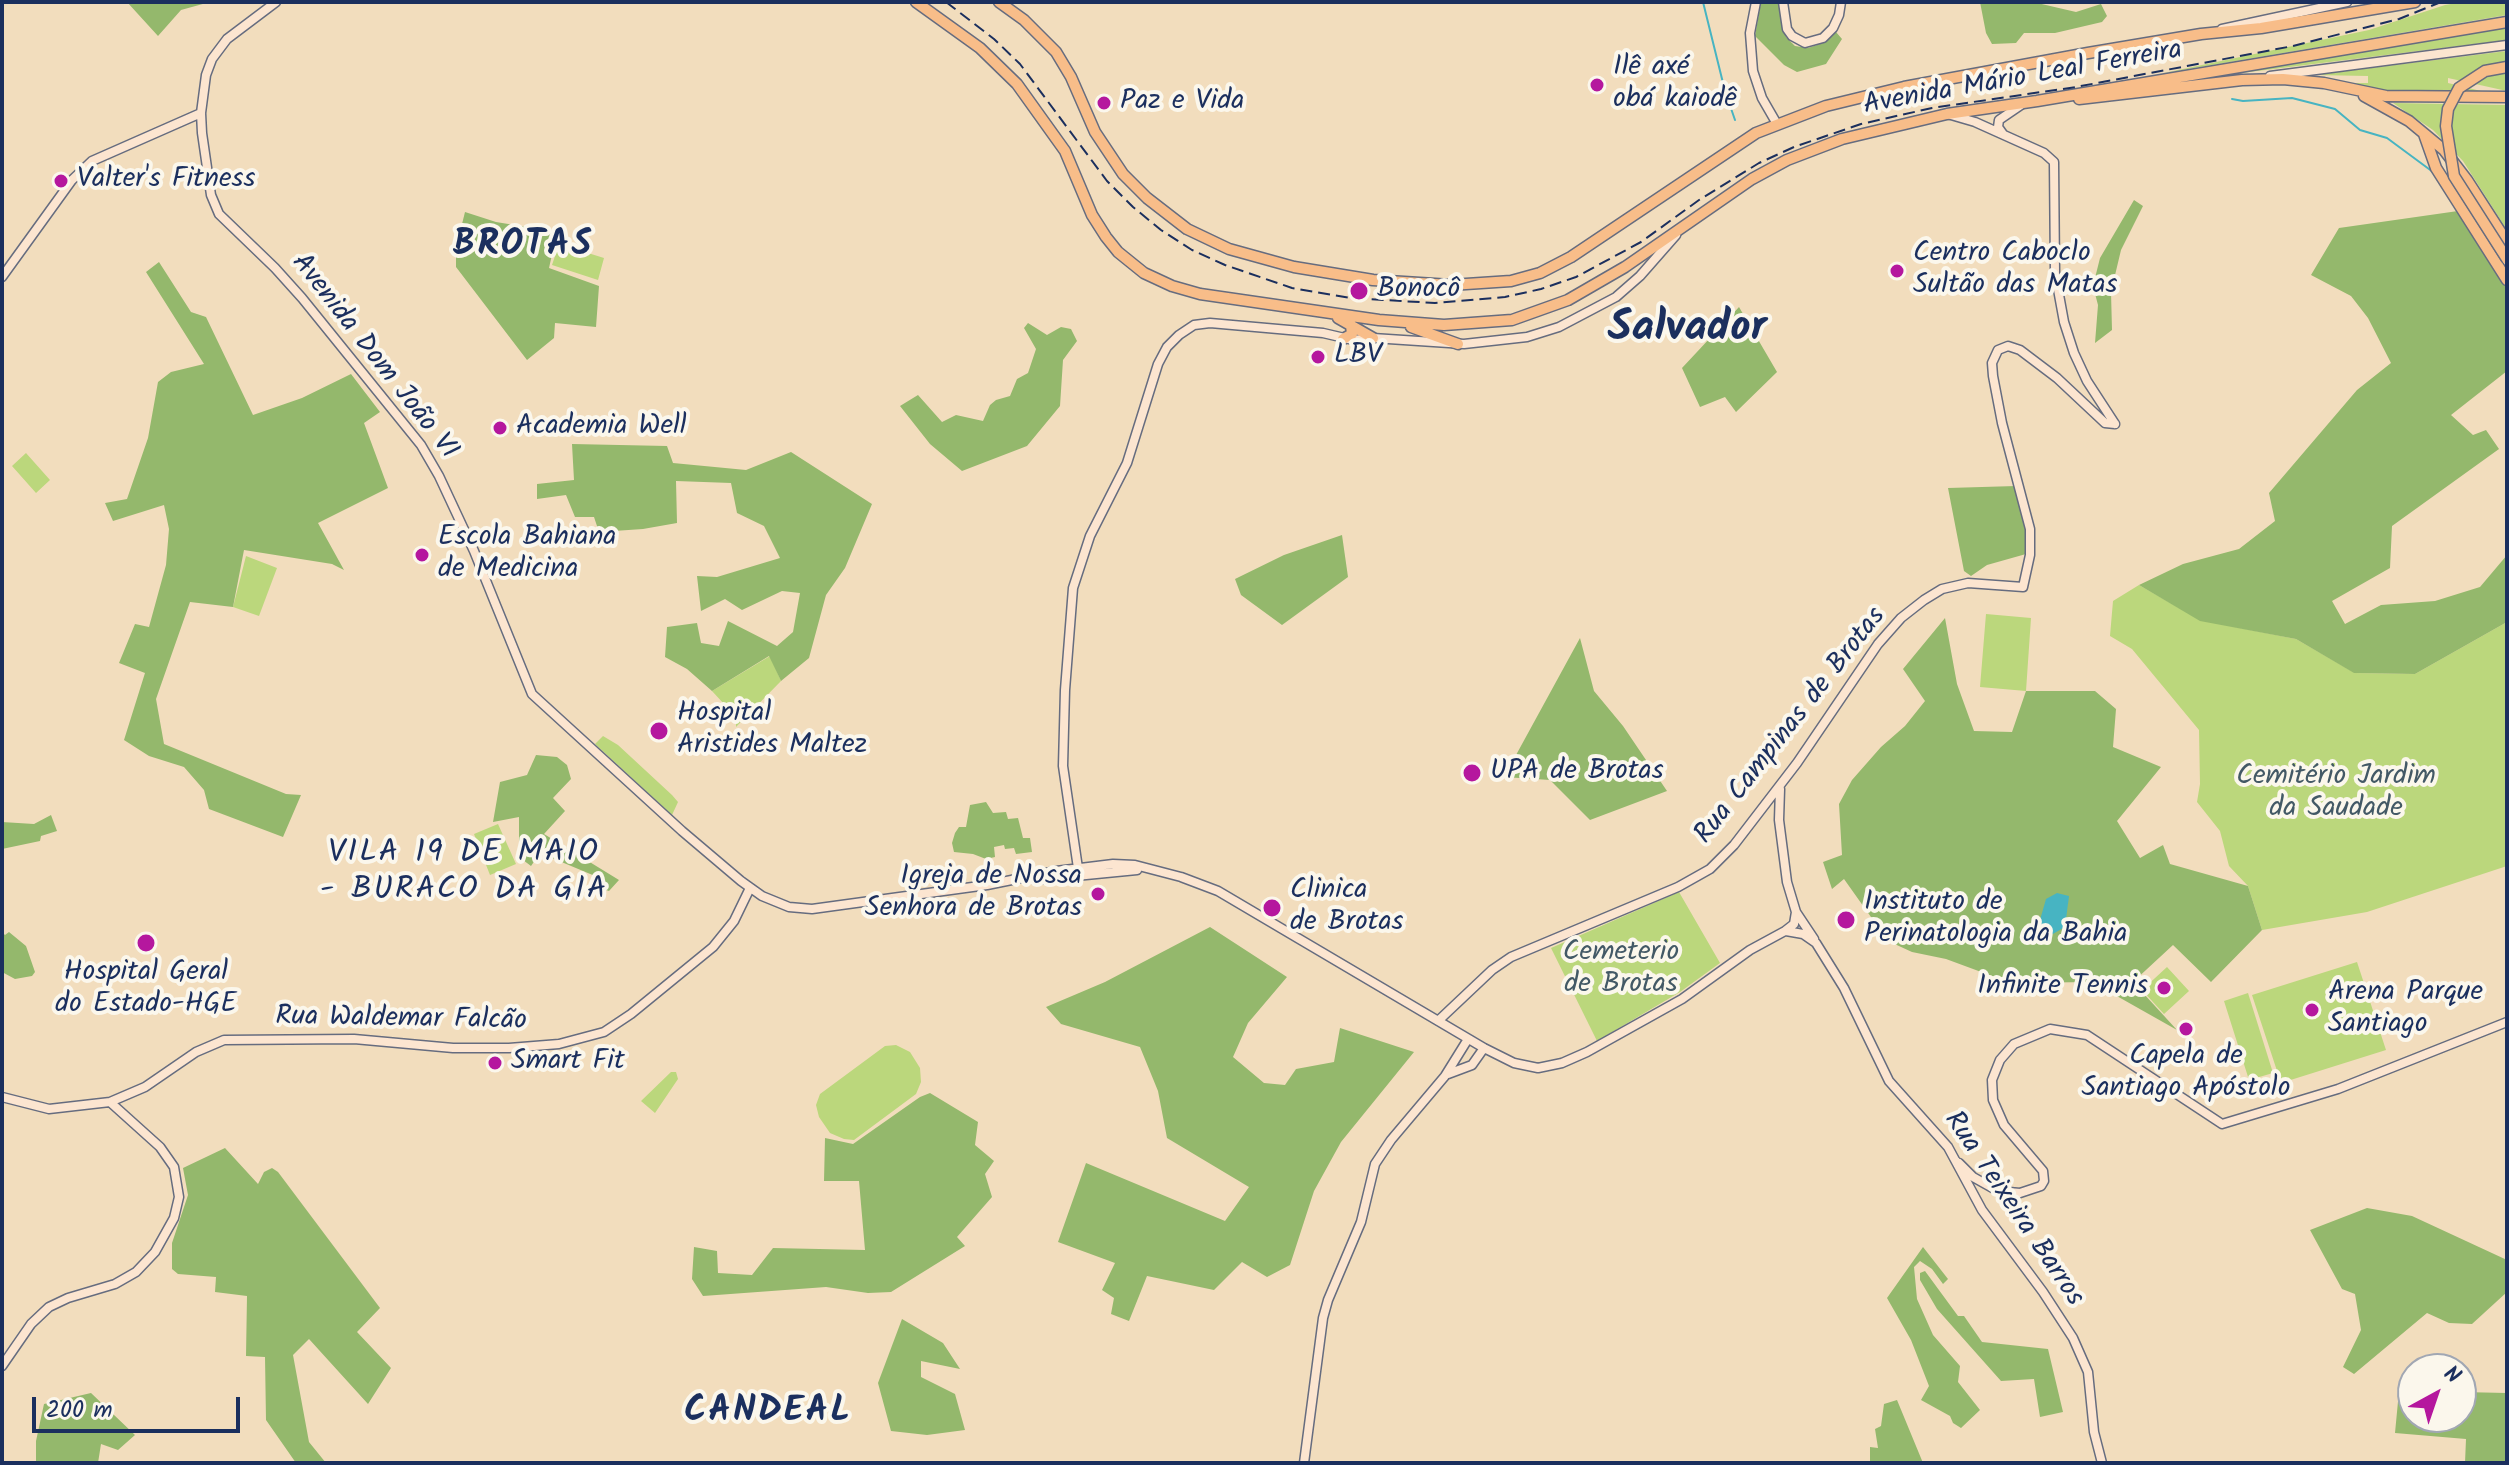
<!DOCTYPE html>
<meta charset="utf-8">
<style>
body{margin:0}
#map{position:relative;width:2509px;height:1465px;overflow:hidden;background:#f2ddbd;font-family:Kalam,sans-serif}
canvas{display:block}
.frame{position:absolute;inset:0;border:4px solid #1b2f5e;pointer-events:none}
.north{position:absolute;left:2397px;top:1353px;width:80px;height:80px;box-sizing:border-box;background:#fbf7ec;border:2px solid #a1a7b3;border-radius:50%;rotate:40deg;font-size:22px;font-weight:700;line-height:32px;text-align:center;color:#1b2f5e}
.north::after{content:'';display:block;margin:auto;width:28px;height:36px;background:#b5179e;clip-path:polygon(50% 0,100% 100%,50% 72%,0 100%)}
.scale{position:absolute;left:32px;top:1397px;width:208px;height:36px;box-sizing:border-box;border:4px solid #1b2f5e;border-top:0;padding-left:10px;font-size:24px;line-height:28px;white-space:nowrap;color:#1b2f5e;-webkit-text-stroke:6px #fbf7ec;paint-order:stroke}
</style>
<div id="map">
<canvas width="2509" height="1465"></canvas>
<div class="frame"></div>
<div class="north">N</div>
<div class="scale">200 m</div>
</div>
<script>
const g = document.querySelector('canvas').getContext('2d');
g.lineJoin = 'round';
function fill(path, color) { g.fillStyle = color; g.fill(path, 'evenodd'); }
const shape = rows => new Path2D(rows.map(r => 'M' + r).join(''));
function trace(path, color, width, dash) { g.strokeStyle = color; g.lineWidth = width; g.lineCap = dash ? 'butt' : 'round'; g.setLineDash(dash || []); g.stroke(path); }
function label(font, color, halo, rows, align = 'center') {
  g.font = font + ' Kalam,sans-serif'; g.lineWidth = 8; g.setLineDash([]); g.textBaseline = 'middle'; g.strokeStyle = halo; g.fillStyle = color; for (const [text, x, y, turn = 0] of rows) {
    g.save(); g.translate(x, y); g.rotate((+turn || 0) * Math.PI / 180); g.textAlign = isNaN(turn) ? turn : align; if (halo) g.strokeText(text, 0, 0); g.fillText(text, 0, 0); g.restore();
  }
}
fill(shape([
 [2462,2,2507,2,2507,15,2159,74,2369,30,2445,5],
 [2507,27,2507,40,2185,80],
 [2507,51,2507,91,2448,78,2448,83,2485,92,2387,92,2350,83,2368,83,2368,76,2315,75],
 [2393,103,2507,105,2507,230,2463,161,2433,130],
 [559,244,604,258,598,280,552,265],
 [26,453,50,480,36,493,12,466],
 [246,556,277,568,259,616,233,607],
 [2139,585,2200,620,2296,639,2355,673,2415,674,2507,622,2507,866,2367,912,2262,930,2248,886,2229,866,2220,831,2197,802,2200,784,2199,730,2132,649,2110,636,2113,601],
 [1986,614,2031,618,2026,691,1980,687],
 [770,656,781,681,736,727,736,717,712,691],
 [603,736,618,745,672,795,678,802,672,815,595,744],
 [498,824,516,864,490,875,474,834],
 [1679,892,1720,963,1680,992,1597,1041,1551,948],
 [2357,962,2386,1050,2281,1083,2252,995],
 [2167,967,2189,991,2164,1014,2142,990],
 [2248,993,2273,1073,2249,1080,2224,1001],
 [896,1045,910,1052,920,1068,921,1082,916,1094,854,1140,844,1139,830,1133,819,1117,816,1105,820,1094,885,1046],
 [671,1072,676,1072,678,1079,655,1113,641,1101]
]), '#bbd77c');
fill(shape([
 [127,2,210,2,181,10,158,36],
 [1761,2,1779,2,1786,37,1795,46,1808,48,1823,43,1836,32,1842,39,1826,64,1797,72,1784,65,1755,36],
 [1980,2,2033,2,2076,12,2101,4,2107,16,2102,22,2055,33,2024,33,2016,43,1992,44,1986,33],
 [2134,200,2143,206,2121,250,2111,292,2112,330,2095,343,2098,305,2093,286,2100,258],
 [2458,211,2507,289,2507,371,2451,415,2473,435,2486,430,2499,449,2392,526,2390,568,2332,601,2345,624,2381,605,2435,601,2480,587,2507,555,2507,622,2415,674,2354,673,2296,639,2200,621,2139,585,2183,564,2239,549,2275,521,2269,493,2357,390,2391,363,2368,318,2351,296,2311,275,2339,228],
 [465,212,496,222,557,232,549,268,599,286,596,327,555,323,554,338,527,360,456,267,456,257,475,251,462,224],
 [159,262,191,312,206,317,253,415,302,398,351,374,380,412,364,423,388,488,318,523,344,570,332,564,244,550,233,607,190,602,156,699,164,744,286,794,301,795,283,837,209,809,204,790,184,767,149,756,124,740,145,673,119,663,135,624,149,627,166,565,169,529,164,505,113,521,105,503,127,499,148,438,158,382,171,372,204,364,146,272],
 [1739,307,1777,372,1736,412,1725,397,1700,407,1682,368],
 [1028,323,1047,335,1061,327,1071,329,1077,341,1063,360,1060,406,1027,446,962,471,930,444,900,406,918,395,942,422,956,415,983,421,990,405,996,400,1010,396,1017,379,1028,373,1036,349,1024,328],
 [572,444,667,446,673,463,746,470,791,452,872,504,845,568,826,595,809,658,781,681,769,656,712,691,687,669,665,657,667,627,697,623,701,643,719,646,728,621,777,646,793,632,800,593,782,591,742,610,725,599,701,611,697,576,717,577,780,558,764,526,737,513,731,483,676,481,677,523,643,529,599,532,594,517,575,517,566,495,537,499,537,484,574,480],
 [2016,486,2026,525,2026,554,1987,565,1971,576,1964,571,1948,488],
 [1342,535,1348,577,1282,625,1241,595,1235,579,1284,555],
 [1945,618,1957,684,1974,731,2012,732,2026,691,2095,691,2116,709,2113,747,2161,767,2117,821,2140,858,2163,845,2170,864,2248,886,2262,930,2211,982,2173,945,2133,982,2177,1030,2092,982,2011,983,1946,959,1912,952,1888,941,1844,879,1832,889,1823,862,1842,855,1839,804,1852,780,1881,747,1905,726,1925,701,1903,669],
 [1580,638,1594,691,1623,726,1667,791,1590,820,1550,780,1504,777],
 [536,755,557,757,567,765,571,779,553,798,565,811,544,834,619,880,609,891,597,887,595,876,540,853,531,866,519,857,519,817,493,822,500,782,527,775],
 [986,802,993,813,1006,812,1008,819,1018,818,1023,838,1030,838,1032,852,1016,854,1014,848,1005,849,1004,845,994,847,995,857,986,859,973,854,954,852,952,843,955,833,959,827,966,827,970,805],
 [51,815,57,831,41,836,40,841,2,849,2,822,34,824],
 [1210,927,1287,977,1248,1023,1233,1057,1264,1083,1285,1085,1296,1069,1334,1062,1340,1028,1414,1052,1341,1142,1314,1191,1290,1265,1267,1277,1242,1262,1214,1290,1147,1276,1129,1321,1111,1314,1114,1298,1102,1290,1115,1263,1058,1242,1086,1163,1225,1221,1249,1187,1167,1138,1158,1091,1140,1047,1061,1024,1046,1007,1105,982],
 [2,932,5,935,9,932,26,946,35,972,32,976,15,979,2,972],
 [930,1093,978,1122,975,1145,994,1161,985,1174,992,1197,957,1237,965,1246,891,1292,868,1293,826,1287,703,1296,692,1279,694,1247,717,1251,718,1273,752,1275,773,1248,865,1250,859,1181,824,1181,825,1138,853,1144,920,1097],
 [225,1148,258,1184,264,1172,272,1168,278,1172,380,1308,357,1332,391,1368,368,1404,309,1339,293,1355,309,1442,326,1463,296,1463,266,1420,265,1357,246,1356,247,1296,215,1292,216,1277,178,1274,172,1269,172,1243,188,1195,183,1168],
 [2367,1208,2412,1216,2507,1260,2507,1292,2472,1324,2449,1323,2427,1313,2354,1374,2343,1367,2361,1330,2355,1294,2342,1289,2310,1230],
 [1923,1247,1948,1279,1943,1284,1932,1269,1920,1261,1914,1267,1917,1299,1933,1335,1960,1366,1958,1382,1980,1410,1961,1428,1953,1423,1950,1416,1921,1400,1929,1386,1911,1340,1887,1298],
 [1925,1271,1958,1316,1964,1316,1982,1342,2048,1349,2063,1412,2040,1417,2034,1379,2001,1381,1937,1309,1920,1280,1920,1273],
 [902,1319,943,1343,960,1369,921,1361,921,1377,955,1394,965,1430,927,1435,891,1431,878,1383],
 [2399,1391,2413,1391,2413,1417,2461,1417,2461,1392,2507,1393,2507,1463,2465,1463,2466,1439,2395,1433],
 [91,1393,135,1435,118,1450,101,1444,98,1463,36,1463,36,1441,44,1404],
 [1897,1400,1923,1463,1870,1463,1870,1447,1878,1448,1875,1429,1881,1426,1884,1404]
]), '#94b86c');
fill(shape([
 [2057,893,2069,896,2065,927,2044,939,2040,920,2046,899]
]), '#47b4c2');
trace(shape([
 [1703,2,1725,91,1735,120],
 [2232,99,2243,101,2292,98,2335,109,2360,130,2387,138,2433,172]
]), '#47b4c2', 2);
const secondary = shape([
 [276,2,227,39,212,59,206,75,201,113,202,133,211,195,219,214,275,268,302,298,421,445,439,476,474,551,532,694,682,831,741,881,762,896,789,907,812,909,987,885,1056,871,1113,864,1135,865,1181,877,1218,891,1484,1048,1514,1063,1538,1068,1562,1063,1587,1052,1682,999,1750,950,1785,931,1794,924,1796,912],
 [1756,2,1750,33,1753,71,1762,98,1777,124],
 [1783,2,1787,29,1792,36,1805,43,1823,38,1833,28,1839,15,1841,2],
 [2222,29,2347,2],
 [2270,76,2507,45],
 [1951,115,1975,122,2044,153,2054,162,2055,273,2064,322,2074,353,2087,381,2115,424],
 [2003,134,1998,127,1999,120,2021,105],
 [2,277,72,180,92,161,201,113],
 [1780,789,1779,820,1787,882,1796,912,1814,939],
 [1079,875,1063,766,1065,690,1073,588,1090,536,1127,463,1158,364,1167,347,1179,335,1194,325,1210,323,1323,333,1353,340,1373,338,1464,344,1527,337,1559,327,1616,297,1640,276,1676,235],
 [1035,880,1137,870],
 [1786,931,1803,934,1816,943,1844,988,1889,1081,1948,1147,1982,1210,2043,1292,2073,1338,2088,1372,2094,1432,2102,1463],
 [1438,1021,1492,970,1511,957,1678,887,1710,869,1734,845,1797,763,1878,644,1901,618,1924,600,1942,589,1968,583,2023,587,2030,555,2030,529,2002,423,1993,376,1992,363,1998,350,2008,346,2020,350,2057,378,2105,423,2115,424],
 [1448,1074,1472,1065,1484,1048],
 [2,1097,49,1109,110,1102,145,1087,196,1052,224,1040,354,1039,453,1048,509,1048,559,1044,604,1032,631,1014,713,947,734,921,750,888],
 [1959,1163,1973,1177,1998,1191,2020,1193,2041,1186,2044,1181,2043,1171,2004,1125,1993,1100,1992,1080,2000,1060,2014,1044,2050,1029,2087,1035,2222,1124,2338,1089,2507,1022],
 [2,1366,31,1324,49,1307,68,1298,115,1284,136,1272,155,1252,174,1218,179,1197,174,1167,160,1147,110,1102],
 [1304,1463,1323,1318,1328,1300,1361,1222,1375,1164,1391,1140,1445,1076,1468,1039]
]);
const highway = shape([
 [916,2,980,48,1017,84,1065,151,1092,215,1106,237,1118,252,1144,273,1172,286,1200,294,1379,320,1444,325,1512,320,1568,300,1625,267,1752,179,1787,160,1842,139,1947,114,2037,101,2507,22],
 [999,2,1024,20,1056,52,1071,77,1095,132,1123,174,1147,198,1187,229,1229,249,1294,267,1373,280,1451,285,1511,281,1540,273,1571,257,1756,133,1826,106,1904,87,2088,53,2201,34,2261,28,2415,2],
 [2364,96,2409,121,2444,150,2467,180,2507,242],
 [2079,99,2242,80,2283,79,2324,83,2386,96,2507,97],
 [2424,134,2436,168,2507,280],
 [1338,318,1373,338],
 [1411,327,1458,344],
 [1343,339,1352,334,1351,325]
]);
trace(secondary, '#666c7f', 11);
trace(highway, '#666c7f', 13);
trace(secondary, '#fce5d0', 8);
trace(highway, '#f8bd89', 10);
trace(shape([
 [946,2,994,39,1020,64,1107,181,1133,207,1161,230,1192,250,1225,265,1292,288,1350,298,1435,303,1505,297,1541,289,1576,277,1641,242,1699,200,1759,163,1794,147,1861,124,1932,108,2076,87,2293,46,2399,19,2441,2]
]), '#1b2f5e', 2, [12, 6]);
const highwayBridge = shape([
 [2507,67,2485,71,2459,88,2448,109,2446,126,2454,176,2507,259]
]);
trace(highwayBridge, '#666c7f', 13, []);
trace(highwayBridge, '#f8bd89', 10);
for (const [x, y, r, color] of [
 [1597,85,8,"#b5179e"],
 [1104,103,8,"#b5179e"],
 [61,181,8,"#b5179e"],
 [1897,271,8,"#b5179e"],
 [1359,291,10,"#b5179e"],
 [1318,357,8,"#b5179e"],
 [500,428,8,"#b5179e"],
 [422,555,8,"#b5179e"],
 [659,731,10,"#b5179e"],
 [1472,773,10,"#b5179e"],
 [1098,894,8,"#b5179e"],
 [1272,908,10,"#b5179e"],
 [1846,920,10,"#b5179e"],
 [146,943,10,"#b5179e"],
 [2164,988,8,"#b5179e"],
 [2312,1010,8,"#b5179e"],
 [2186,1029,8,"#b5179e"],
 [495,1063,8,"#b5179e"]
]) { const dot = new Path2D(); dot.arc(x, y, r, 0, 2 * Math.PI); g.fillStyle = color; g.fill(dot); trace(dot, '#fbf7ec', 3); }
label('28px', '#1b2f5e', '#fbf7ec', [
 ["Ilê axé",1613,69],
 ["obá kaiodê",1613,101],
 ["Paz e Vida",1120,103],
 ["Valter's Fitness",77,181],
 ["Centro Caboclo",1913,255],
 ["Sultão das Matas",1913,287],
 ["Bonocô",1377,291],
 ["LBV",1334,357],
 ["Academia Well",516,428],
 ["Escola Bahiana",438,539],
 ["de Medicina",438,571],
 ["Hospital",677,715],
 ["Aristides Maltez",677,747],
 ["UPA de Brotas",1490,773],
 ["Igreja de Nossa",1082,878,"right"],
 ["Senhora de Brotas",1082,910,"right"],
 ["Clinica",1290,892],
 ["de Brotas",1290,924],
 ["Instituto de",1864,904],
 ["Perinatologia da Bahia",1864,936],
 ["Hospital Geral",146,974,"center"],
 ["do Estado-HGE",146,1006,"center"],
 ["Infinite Tennis",2148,988,"right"],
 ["Arena Parque",2328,994],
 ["Santiago",2328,1026],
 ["Capela de",2186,1058,"center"],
 ["Santiago Apóstolo",2186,1090,"center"],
 ["Smart Fit",511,1063]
], 'left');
label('28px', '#1b2f5e', '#fbf7ec', [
 ["Avenida Mário Leal Ferreira",2023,80,-10],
 ["Avenida Dom João VI",373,358,52],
 ["Rua Campinas de Brotas",1792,727,-52],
 ["Rua Waldemar Falcão",401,1021,1],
 ["Rua Teixeira Barros",2012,1210,56]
]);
label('28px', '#435966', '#fbf7ec', [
 ["Cemitério Jardim",2336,778],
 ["da Saudade",2336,810],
 ["Cemeterio",1621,954],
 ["de Brotas",1621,986]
]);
g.letterSpacing = '2px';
label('32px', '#1b2f5e', '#fbf7ec', [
 ["VILA 19 DE MAIO",464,856],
 ["- BURACO DA GIA",464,893]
]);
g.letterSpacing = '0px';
g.letterSpacing = '2px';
label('bold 36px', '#1b2f5e', '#fbf7ec', [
 ["BROTAS",523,248],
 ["CANDEAL",768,1414]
]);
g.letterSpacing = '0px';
label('bold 44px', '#1b2f5e', '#fbf7ec', [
 ["Salvador",1687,333]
]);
</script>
